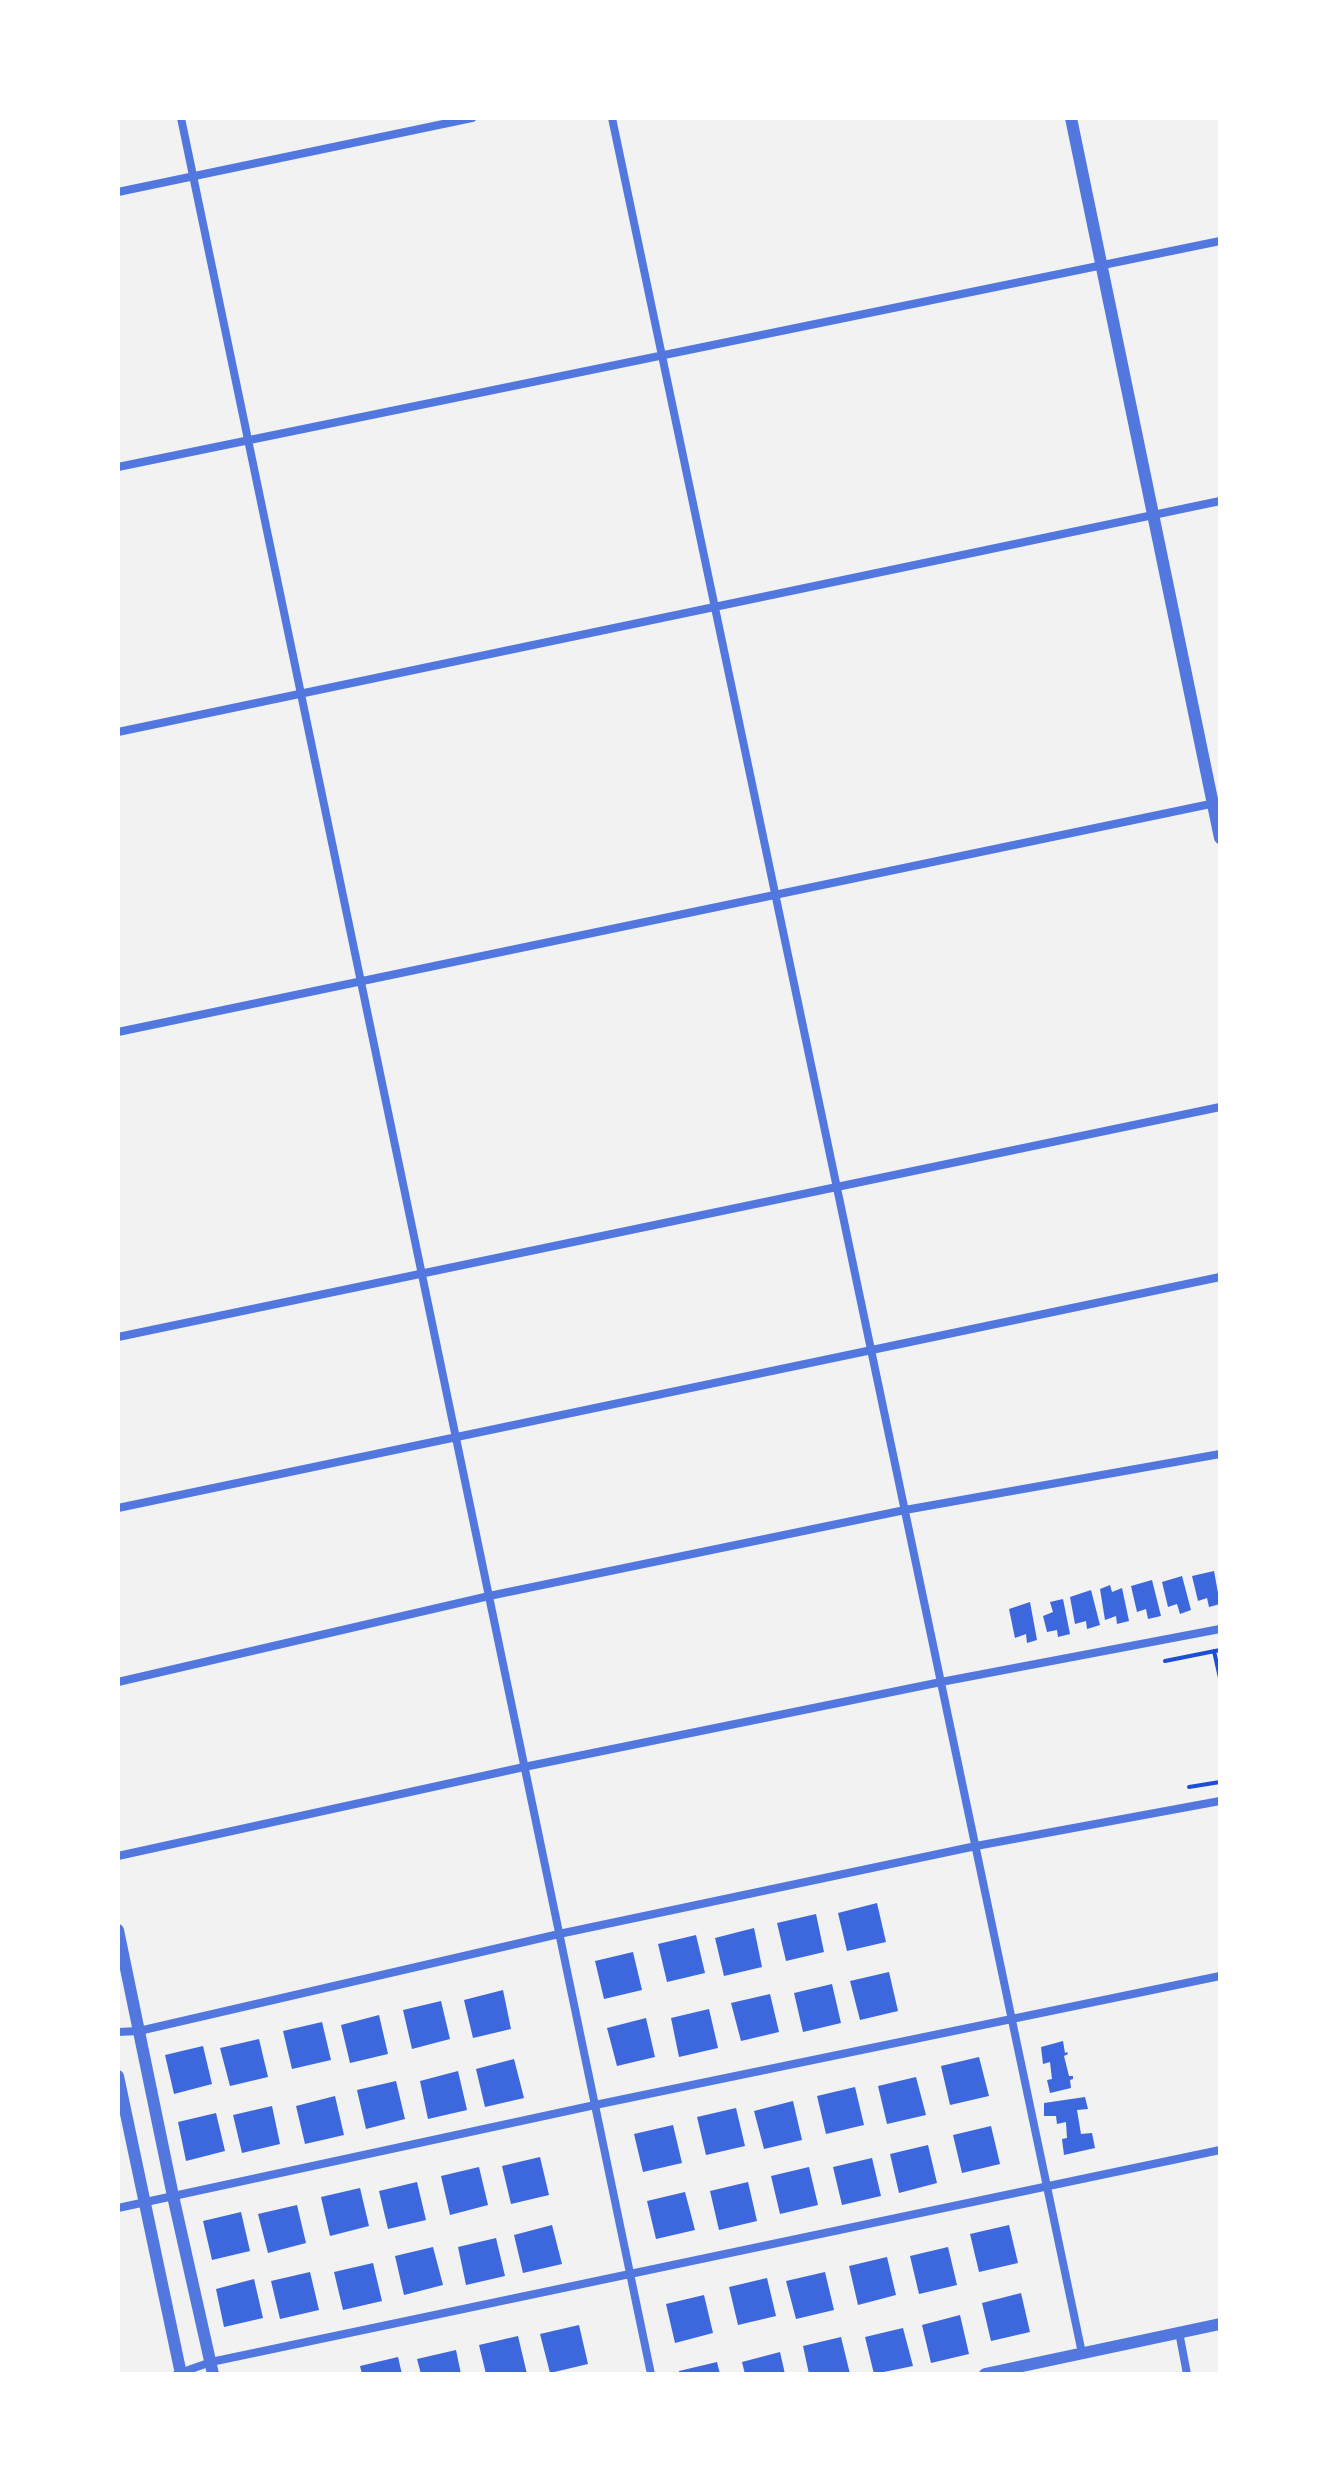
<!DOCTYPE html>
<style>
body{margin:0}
#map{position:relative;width:1338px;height:2492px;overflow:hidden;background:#f2f2f2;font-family:"Exo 2",sans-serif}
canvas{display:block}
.frame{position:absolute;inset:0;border:120px solid #fff;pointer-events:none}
</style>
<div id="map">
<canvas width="1338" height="2492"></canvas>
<div class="frame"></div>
</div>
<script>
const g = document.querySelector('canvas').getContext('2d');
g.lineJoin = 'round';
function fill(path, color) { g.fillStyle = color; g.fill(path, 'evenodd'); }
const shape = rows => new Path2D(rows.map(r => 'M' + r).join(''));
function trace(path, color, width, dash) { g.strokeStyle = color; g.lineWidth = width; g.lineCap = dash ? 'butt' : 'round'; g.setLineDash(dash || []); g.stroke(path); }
fill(shape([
 [1214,1571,1220,1604,1209,1607,1207,1598,1198,1601,1192,1576],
 [1182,1576,1191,1610,1180,1614,1177,1604,1168,1607,1162,1582],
 [1152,1580,1161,1616,1148,1619,1146,1609,1137,1612,1131,1586],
 [1110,1585,1112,1592,1122,1588,1129,1621,1117,1624,1116,1616,1105,1620,1100,1589],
 [1091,1590,1100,1625,1087,1629,1086,1621,1075,1624,1070,1597],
 [1063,1599,1070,1634,1058,1637,1057,1630,1047,1632,1043,1616,1053,1612,1050,1602],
 [1030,1602,1037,1640,1027,1643,1026,1634,1015,1638,1009,1609],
 [877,1903,886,1942,847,1951,838,1913],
 [816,1914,824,1952,786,1961,777,1923],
 [754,1928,762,1967,724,1976,715,1938],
 [696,1935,705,1973,667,1982,658,1944],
 [633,1952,642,1990,604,1999,595,1961],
 [889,1972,898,2011,860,2020,850,1981],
 [832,1984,841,2023,803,2032,794,1993],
 [503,1990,511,2029,473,2038,464,2000],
 [770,1994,779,2032,741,2041,731,2003],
 [441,2001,450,2039,412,2049,403,2010],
 [709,2009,718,2048,679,2057,671,2018],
 [379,2015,388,2054,350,2063,341,2025],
 [646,2018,655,2057,617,2066,607,2028],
 [322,2022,331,2060,292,2069,283,2031],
 [259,2039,268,2077,230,2086,220,2048],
 [1063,2041,1065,2053,1067,2052,1068,2054,1064,2056,1069,2076,1073,2076,1073,2079,1070,2080,1071,2088,1050,2093,1047,2080,1052,2079,1050,2062,1043,2064,1041,2047],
 [203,2046,212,2084,174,2094,165,2055],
 [979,2057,989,2096,950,2105,941,2066],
 [514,2059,524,2098,485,2107,476,2069],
 [458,2071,467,2110,428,2119,420,2081],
 [916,2077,926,2115,887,2124,878,2086],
 [396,2081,405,2119,366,2129,357,2090],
 [855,2087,864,2125,826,2134,817,2096],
 [335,2096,344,2135,305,2144,296,2106],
 [1085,2097,1088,2109,1077,2110,1081,2134,1092,2133,1095,2148,1064,2155,1062,2139,1067,2138,1066,2122,1057,2124,1056,2116,1044,2116,1044,2103],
 [793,2101,802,2140,764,2149,754,2111],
 [272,2106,280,2144,242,2153,233,2115],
 [736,2108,745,2146,706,2155,697,2117],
 [216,2113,225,2151,186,2161,178,2122],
 [673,2125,682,2163,643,2172,634,2134],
 [991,2126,1000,2164,962,2173,953,2135],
 [928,2145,937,2183,899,2193,890,2154],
 [540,2157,549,2195,511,2204,502,2166],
 [872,2158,881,2196,842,2205,833,2167],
 [479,2167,488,2205,450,2215,441,2176],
 [809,2167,818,2205,780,2214,771,2176],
 [417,2182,426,2220,388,2229,379,2191],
 [748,2182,757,2221,719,2230,710,2191],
 [360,2188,369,2226,330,2236,321,2197],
 [685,2192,695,2230,656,2239,647,2201],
 [297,2205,306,2243,268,2253,258,2214],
 [241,2212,250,2251,212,2260,203,2221],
 [552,2225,562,2264,523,2273,514,2235],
 [1009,2225,1018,2263,979,2272,970,2234],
 [496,2238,505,2276,466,2285,458,2247],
 [433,2247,443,2285,404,2295,395,2256],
 [948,2247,957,2285,919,2294,910,2256],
 [887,2257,896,2295,858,2305,849,2266],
 [373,2263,382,2301,343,2310,334,2272],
 [310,2272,319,2310,280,2319,271,2281],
 [825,2272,834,2310,796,2319,786,2281],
 [767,2278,776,2316,738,2325,729,2287],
 [254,2279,263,2318,224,2327,216,2289],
 [1021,2293,1030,2332,991,2341,982,2303],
 [704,2295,713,2333,675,2343,666,2304],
 [960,2315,969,2354,931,2363,922,2325],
 [579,2325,588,2364,550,2373,540,2334],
 [903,2328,913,2366,874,2374,865,2337],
 [518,2336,527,2374,486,2374,479,2345],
 [841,2337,850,2374,809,2374,803,2346],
 [456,2350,461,2374,421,2374,417,2359],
 [780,2352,785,2374,745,2374,742,2362],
 [398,2357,402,2374,362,2374,360,2366],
 [717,2362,720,2374,679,2374,679,2371]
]), '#3d67dc');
trace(shape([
 [1214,1651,1220,1678],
 [1165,1661,1220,1650],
 [1189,1787,1220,1782]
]), '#1d4ed8', 4);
trace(shape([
 [181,118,651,2374],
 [612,118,1082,2353],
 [118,192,472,118],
 [118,467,1220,241],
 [118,732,1220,501],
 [118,1032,1220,802],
 [118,1337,1220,1107],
 [118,1508,1220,1277],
 [118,1682,489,1596,905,1510,1220,1454],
 [118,1856,524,1767,941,1682,1220,1629],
 [118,2032,139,2031,559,1934,976,1846,1220,1801],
 [118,2208,595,2105,1220,1976],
 [1179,2332,1187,2374],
 [177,2374,211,2362,1220,2150]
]), '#5277de', 8);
trace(shape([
 [1071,118,1220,838],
 [118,1930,173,2196,213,2374],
 [118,2076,181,2374],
 [985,2374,1220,2324]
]), '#5277de', 12);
</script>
